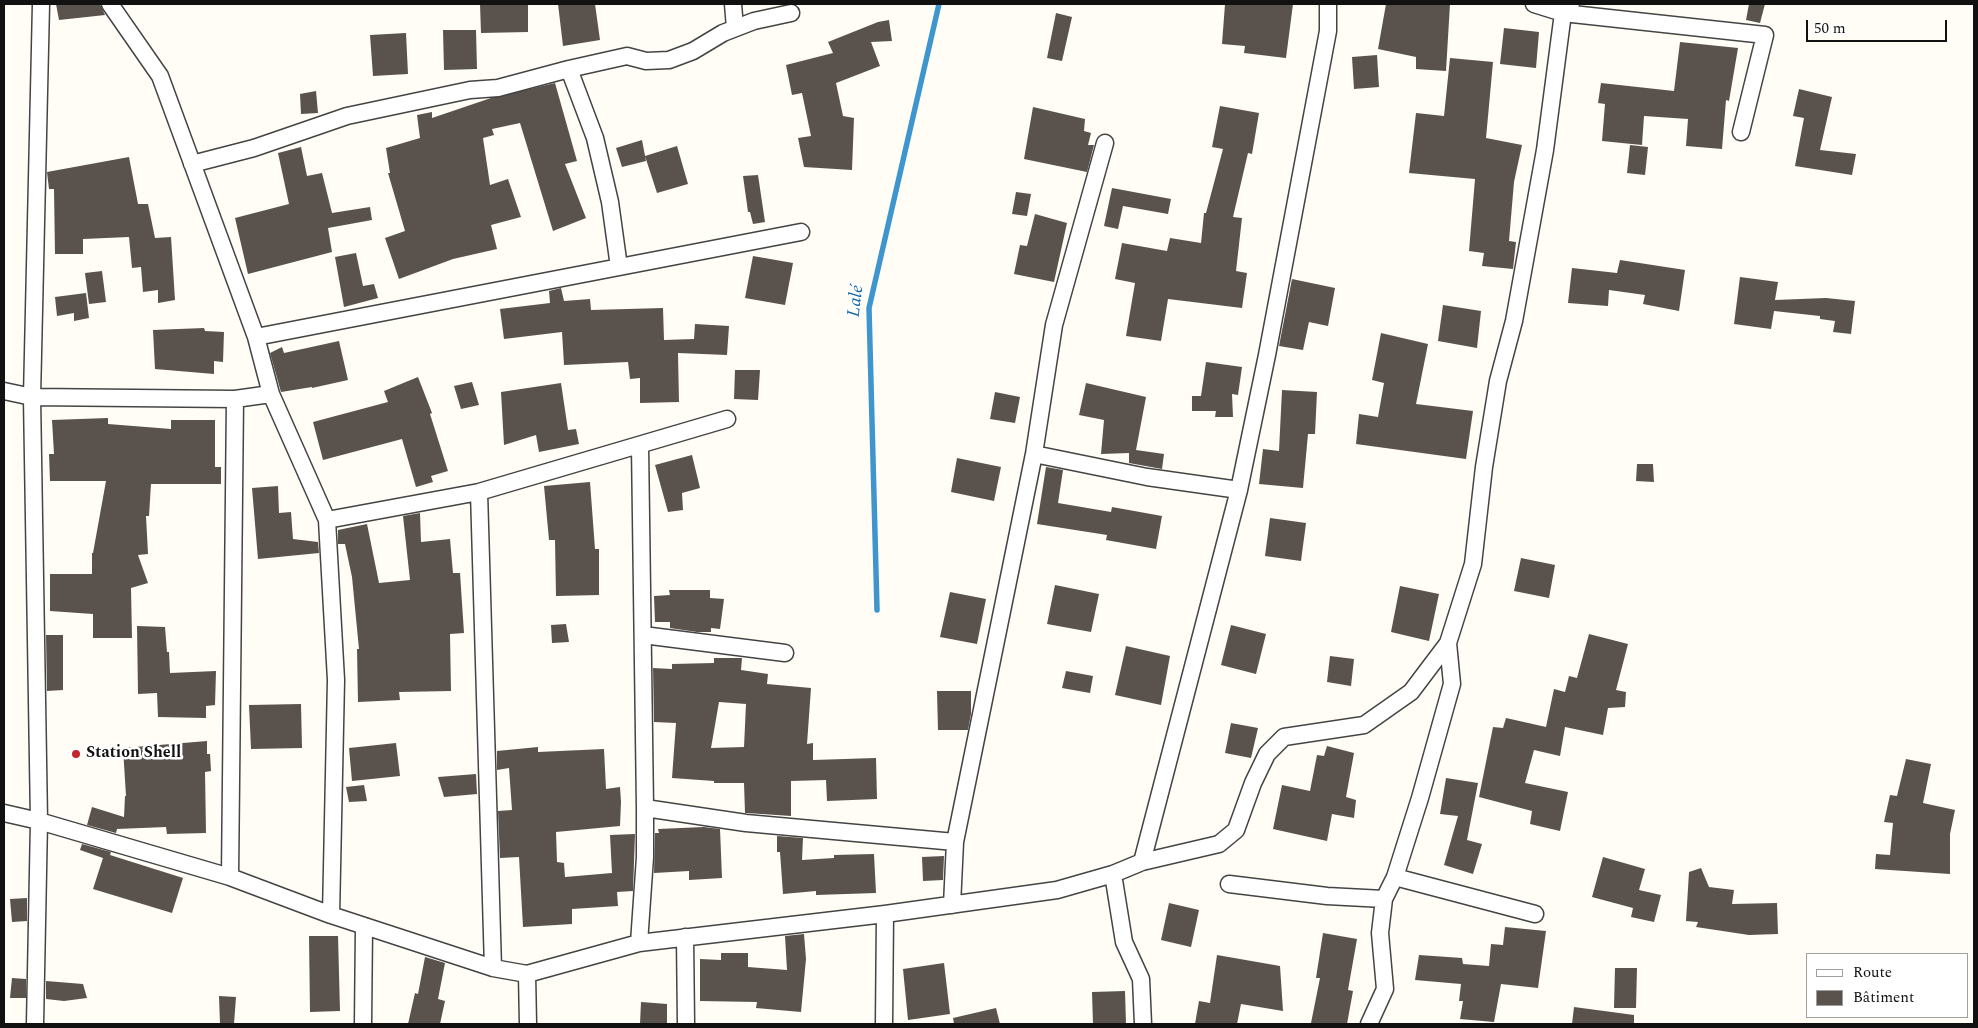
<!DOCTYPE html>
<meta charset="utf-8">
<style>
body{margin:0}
#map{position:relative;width:1978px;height:1028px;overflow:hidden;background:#fffdf5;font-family:Spectral,serif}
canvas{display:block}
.frame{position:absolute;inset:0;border:5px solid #111;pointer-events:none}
.legend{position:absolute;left:1806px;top:953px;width:162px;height:65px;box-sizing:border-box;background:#fff;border:1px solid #a0a0a0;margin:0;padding:6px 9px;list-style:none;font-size:15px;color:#111}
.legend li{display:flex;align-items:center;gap:10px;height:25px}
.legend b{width:25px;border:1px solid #a0a0a0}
.scale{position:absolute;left:1806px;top:20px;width:141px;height:22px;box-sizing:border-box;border:2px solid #111;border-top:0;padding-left:6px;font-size:15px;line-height:18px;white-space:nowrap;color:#111;-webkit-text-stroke:4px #fff;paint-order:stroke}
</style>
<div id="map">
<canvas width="1978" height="1028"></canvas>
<div class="frame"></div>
<ul class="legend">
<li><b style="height:6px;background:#fff"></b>Route</li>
<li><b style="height:14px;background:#5a524d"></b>Bâtiment</li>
</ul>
<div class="scale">50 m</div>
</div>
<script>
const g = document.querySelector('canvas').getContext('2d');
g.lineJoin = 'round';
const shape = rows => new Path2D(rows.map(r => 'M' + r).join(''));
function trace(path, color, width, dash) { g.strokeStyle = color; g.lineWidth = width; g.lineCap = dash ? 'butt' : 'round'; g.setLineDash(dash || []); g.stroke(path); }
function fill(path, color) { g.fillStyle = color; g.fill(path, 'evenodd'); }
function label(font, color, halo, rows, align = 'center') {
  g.font = font + ' Spectral,serif'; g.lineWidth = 5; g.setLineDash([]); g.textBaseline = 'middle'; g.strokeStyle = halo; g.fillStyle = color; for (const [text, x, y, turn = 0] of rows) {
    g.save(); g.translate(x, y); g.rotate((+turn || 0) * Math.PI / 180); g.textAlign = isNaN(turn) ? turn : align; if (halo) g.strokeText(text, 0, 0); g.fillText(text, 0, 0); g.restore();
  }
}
trace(shape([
 [877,610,869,308,939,4]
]), '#3f96cf', 5.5);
fill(shape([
 [56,4,100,4,105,15,59,20],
 [480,4,528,4,528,32,481,33],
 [558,4,595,4,600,40,563,46],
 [1225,4,1293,4,1286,58,1244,53,1245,46,1222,44],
 [1386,4,1450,4,1446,71,1416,69,1416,57,1378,49],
 [1749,4,1765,4,1760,23,1746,20],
 [1056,13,1072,17,1062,61,1047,58],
 [889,20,892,41,871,42,880,66,836,83,843,116,854,118,852,170,804,167,798,138,811,136,802,93,792,95,786,65,833,53,828,42,878,22],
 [1504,28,1539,32,1536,68,1500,64],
 [443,30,476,30,477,69,444,70],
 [406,33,408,74,373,76,370,35],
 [1680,42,1738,48,1729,101,1726,100,1722,149,1686,146,1688,119,1644,116,1642,145,1602,141,1605,104,1598,103,1601,83,1674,91],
 [1377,55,1379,87,1354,89,1352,57],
 [1450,58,1493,62,1486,138,1522,145,1514,182,1509,241,1516,242,1513,269,1482,266,1484,253,1469,251,1475,179,1409,173,1416,113,1444,116],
 [555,83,577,161,565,164,586,218,553,231,520,123,492,129,494,135,483,138,490,185,508,179,521,217,491,225,497,249,453,259,399,279,385,238,405,231,388,173,390,173,386,148,420,138,417,115,432,112,432,118,491,98],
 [1799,89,1832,97,1820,150,1856,154,1852,175,1795,166,1804,118,1793,116],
 [316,91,318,113,301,114,300,94],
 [1220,106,1259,113,1252,154,1248,153,1233,217,1242,218,1236,271,1247,273,1242,308,1168,299,1161,341,1126,336,1135,283,1115,279,1122,243,1167,251,1170,238,1201,243,1204,213,1206,213,1223,149,1212,147],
 [1033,107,1085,119,1084,131,1091,133,1088,145,1094,145,1087,172,1024,159],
 [642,140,646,161,622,167,616,148],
 [1630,145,1648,147,1645,175,1627,173],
 [677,146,688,184,657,193,645,156],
 [301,147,307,176,322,173,332,213,370,207,372,220,328,228,332,252,248,274,235,218,289,204,278,153],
 [129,157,138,204,148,204,155,238,171,237,175,300,158,303,158,290,143,292,141,267,132,268,129,237,83,239,83,254,55,254,54,189,49,189,47,172],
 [758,175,765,222,753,224,750,212,748,212,743,176],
 [1112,188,1171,199,1168,214,1123,206,1118,229,1104,226],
 [1016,192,1031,194,1027,216,1012,214],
 [1035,214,1067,223,1054,282,1014,274,1020,245,1027,246],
 [356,253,363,286,374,284,378,298,344,307,335,257],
 [753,256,793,263,785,305,745,298],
 [1620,260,1685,270,1679,311,1643,304,1645,295,1609,290,1608,306,1568,303,1572,268,1617,273],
 [102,271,106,302,89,304,85,273],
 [1740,277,1778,282,1775,300,1826,298,1855,301,1851,334,1833,332,1835,321,1820,319,1820,316,1774,311,1771,329,1734,324],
 [1292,279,1335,288,1328,326,1309,322,1303,350,1279,346],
 [561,288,564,301,590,299,591,310,663,308,664,340,694,339,695,324,729,326,727,355,678,353,679,402,640,403,640,378,630,379,628,362,564,365,562,332,504,339,500,309,550,303,549,291],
 [86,293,89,318,74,321,74,313,57,316,55,297],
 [1443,305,1481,311,1477,348,1438,341],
 [204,328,205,331,224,332,223,362,214,361,214,374,155,369,153,330],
 [1381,333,1428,344,1416,404,1473,411,1466,459,1356,444,1359,414,1378,417,1384,383,1372,380],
 [339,341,348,380,312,388,312,387,281,392,270,353,282,347,284,353],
 [1206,362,1242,367,1238,395,1232,394,1233,417,1215,417,1216,411,1192,411,1192,396,1201,396],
 [735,370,760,370,758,400,734,399],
 [418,377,432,413,430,414,448,471,431,476,433,482,416,487,402,439,323,460,313,422,388,402,384,391],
 [472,382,479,405,461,409,454,386],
 [561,383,568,430,576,429,579,444,539,452,536,435,504,445,501,392],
 [1086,383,1146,397,1136,450,1164,454,1162,469,1129,463,1129,453,1101,454,1104,420,1079,415],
 [1282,390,1317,392,1315,434,1308,434,1303,488,1259,484,1263,449,1279,451],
 [995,392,1020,397,1015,423,990,419],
 [108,418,108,424,171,429,171,420,215,420,215,467,221,467,221,484,151,484,149,516,146,516,148,554,138,555,148,583,131,588,132,638,93,638,93,614,50,611,50,574,92,574,92,553,93,553,106,481,50,481,49,454,54,454,52,420],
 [692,455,700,488,682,493,683,510,668,512,655,465],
 [957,458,1001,467,994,501,951,492],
 [1637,464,1653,464,1654,482,1636,481],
 [1046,467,1063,470,1058,503,1111,512,1112,507,1162,516,1156,549,1106,540,1107,535,1037,524],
 [590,482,595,549,599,549,599,595,556,596,555,540,549,540,544,486],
 [278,486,279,513,291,512,293,539,318,542,319,553,258,559,252,488],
 [420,513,421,542,450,539,453,573,460,573,464,633,450,634,451,691,399,692,400,700,358,702,357,649,359,649,352,577,345,544,338,544,338,530,367,524,379,583,410,580,403,516],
 [1270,518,1306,523,1301,561,1265,556],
 [1521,558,1555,565,1549,598,1514,591],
 [1055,585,1099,594,1091,632,1047,624],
 [1400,586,1439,594,1429,641,1391,632],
 [669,590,710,590,710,598,724,599,720,629,711,628,711,632,697,632,670,628,670,622,655,622,654,596,670,595],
 [950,592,986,599,977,644,940,637],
 [566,624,569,642,552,643,551,625],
 [1231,625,1266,634,1256,674,1221,665],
 [137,626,165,627,167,652,169,652,170,673,216,671,215,705,206,706,206,718,158,717,157,693,138,694],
 [1589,634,1628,644,1616,690,1626,692,1625,707,1608,708,1603,735,1565,727,1560,756,1534,750,1525,783,1568,792,1560,831,1530,824,1532,811,1479,797,1493,727,1503,728,1506,718,1546,727,1554,689,1565,692,1569,676,1577,678],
 [46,635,63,635,63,690,47,691],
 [1126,646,1170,656,1161,705,1115,695],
 [1330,656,1354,659,1351,686,1327,682],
 [714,658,742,658,741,670,768,674,767,684,811,688,807,744,813,743,813,760,876,758,877,799,827,801,826,780,791,781,791,816,747,813,745,813,744,783,714,783,714,781,672,778,676,723,654,722,653,668,672,669,672,664,714,663],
 [719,702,746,704,744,747,711,748],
 [1066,671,1093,676,1090,693,1062,688],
 [937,691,971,691,971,714,968,730,938,730],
 [301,704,302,748,251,749,249,705],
 [1231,723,1258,728,1251,758,1225,753],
 [207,741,207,754,210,754,211,771,205,772,206,833,167,834,166,827,117,829,116,833,87,825,92,807,124,817,125,796,126,796,123,748],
 [396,743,400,776,352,781,349,748],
 [1327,746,1354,753,1346,797,1356,800,1354,818,1332,814,1327,841,1273,829,1282,785,1310,791,1317,755,1324,756],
 [538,747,538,752,604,749,606,789,620,787,621,802,620,826,556,832,557,862,564,863,565,877,612,873,610,835,635,834,633,891,617,892,618,906,572,909,572,924,523,927,519,857,500,858,498,811,512,810,509,768,497,770,497,751],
 [1906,759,1931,764,1923,803,1955,810,1950,834,1950,874,1875,869,1876,854,1890,855,1893,823,1884,822,1890,795,1897,796],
 [476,774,477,794,444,797,438,777],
 [1446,778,1478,783,1467,840,1482,844,1473,874,1444,865,1458,816,1440,814],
 [364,785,367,801,349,802,346,787],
 [704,827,720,829,722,878,689,880,689,871,654,873,655,833,659,833,658,829],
 [777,836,803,838,802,860,834,858,834,855,874,854,876,893,816,895,816,891,783,894,780,852,777,852],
 [82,844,111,852,110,855,183,878,172,913,93,889,103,858,80,850],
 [944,856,943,880,923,881,922,857],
 [1603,857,1645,869,1639,890,1661,895,1654,922,1631,917,1633,908,1592,897],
 [1701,868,1709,887,1734,890,1732,904,1777,903,1778,934,1749,935,1696,927,1698,922,1686,921,1689,872],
 [27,898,27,921,12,922,10,899],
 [1169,903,1199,910,1191,947,1161,940],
 [1505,927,1546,931,1538,988,1501,984,1494,1022,1460,1019,1463,1001,1459,1001,1461,984,1415,980,1419,955,1462,958,1463,964,1489,966,1491,944,1503,945],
 [1323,933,1357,939,1348,990,1353,991,1347,1024,1311,1023,1320,978,1316,978],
 [804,934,806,959,801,1012,756,1008,757,1002,700,1001,700,959,721,960,721,953,748,953,748,967,787,970,785,936],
 [309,936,338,936,340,1011,310,1012],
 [1217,955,1280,966,1283,1011,1241,1004,1237,1024,1195,1024,1199,1001,1210,1003],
 [425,957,445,963,438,999,445,1001,440,1024,408,1024,415,993,418,994],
 [944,963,950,1014,908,1020,903,969],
 [1615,968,1637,968,1636,1008,1614,1008],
 [12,978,26,979,26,998,10,998],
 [46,981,83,984,87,998,64,1001,46,999],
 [1125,991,1126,1024,1093,1024,1092,992],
 [219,996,236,997,234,1024,220,1024],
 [641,1002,667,1004,667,1024,640,1024],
 [1574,1007,1634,1015,1634,1024,1572,1024],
 [996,1008,1000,1024,954,1024,953,1018]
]), '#5a524d');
const minor = shape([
 [110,4,160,76,256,337,271,394,327,520,336,680,331,915],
 [733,4,735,28],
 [1534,4,1563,13,1765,35,1741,132],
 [569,69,595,138,610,202,619,267],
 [192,164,254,148,347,116,470,90,498,88,569,69,627,56,646,61,669,60,693,51,723,33,754,21,791,13],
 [256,337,801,232],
 [4,391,32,397,235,399,271,394],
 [1034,454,1147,477,1239,490],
 [479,492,493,968],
 [327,520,479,492,727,419],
 [643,635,785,653],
 [645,808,746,823,955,842],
 [4,813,39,821,230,877,331,915,493,968,527,974,639,943,885,914,1057,890,1113,874,1142,862,1219,844,1236,830,1253,783,1267,754,1284,737,1364,725,1411,692,1448,643],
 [1142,862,1239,490,1267,355,1328,31,1328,4],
 [1113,874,1124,942,1141,979,1143,1024],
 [230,877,235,399],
 [1395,877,1535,914],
 [1229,884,1327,896,1384,899,1395,877,1420,798,1452,684,1448,643,1473,564,1484,467,1498,381,1514,321,1545,150,1563,13,1571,4],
 [952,905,955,842,1034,454,1054,325,1105,143],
 [685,937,686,1024],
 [639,943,645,857,645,808,640,445],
 [527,974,528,1024],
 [35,1024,39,821,32,397,41,4],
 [363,1024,364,926],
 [884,1024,885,914],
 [1369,1024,1385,989,1380,933,1384,899]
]);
trace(minor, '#444', 19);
trace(minor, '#fff', 16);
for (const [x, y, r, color] of [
 [76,754,5,"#c4262e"]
]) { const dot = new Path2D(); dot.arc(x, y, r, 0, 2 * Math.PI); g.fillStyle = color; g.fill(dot); trace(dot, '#fff', 2); }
label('bold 16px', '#111', '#fff', [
 ["Station Shell",86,754]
], 'left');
label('italic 18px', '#1768a6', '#fff', [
 ["Lalé",857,301,-83]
]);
</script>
